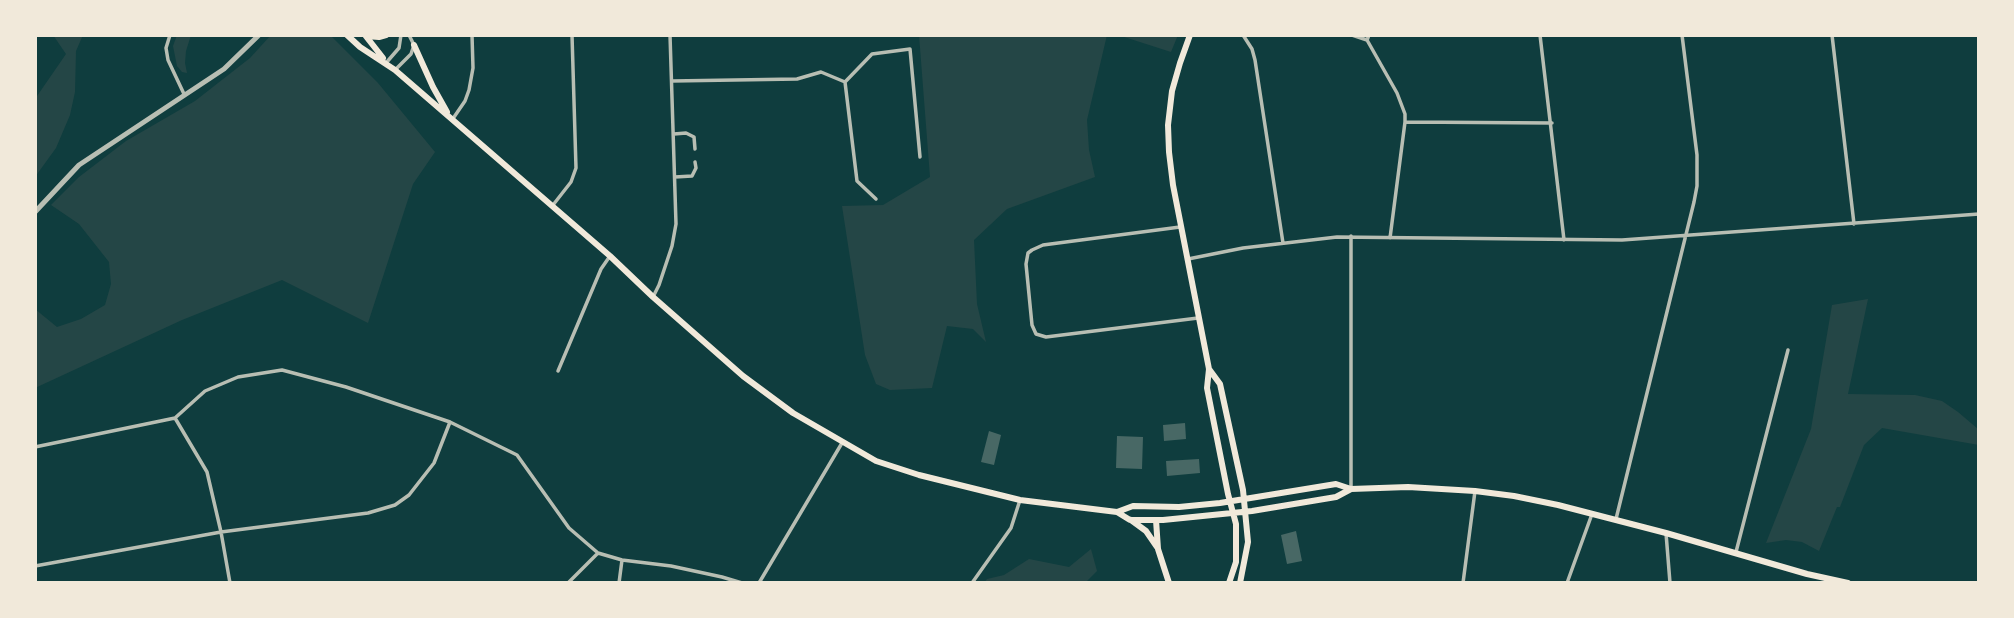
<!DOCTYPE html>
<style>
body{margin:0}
#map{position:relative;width:2014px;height:618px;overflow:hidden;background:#0f3d3e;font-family:Merriweather,serif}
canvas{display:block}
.frame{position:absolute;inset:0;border:37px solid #f1e9da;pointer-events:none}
</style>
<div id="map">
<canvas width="2014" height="618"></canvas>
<div class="frame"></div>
</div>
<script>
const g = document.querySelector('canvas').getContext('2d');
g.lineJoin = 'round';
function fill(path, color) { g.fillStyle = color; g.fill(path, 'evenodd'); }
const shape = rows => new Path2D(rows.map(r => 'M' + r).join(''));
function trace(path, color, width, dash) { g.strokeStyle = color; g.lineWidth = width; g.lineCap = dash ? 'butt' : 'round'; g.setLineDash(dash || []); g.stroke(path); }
fill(shape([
 [53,35,83,35,76,51,75,92,70,115,56,148,35,177,35,99,66,54],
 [177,35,191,35,186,51,185,63,187,73,182,72,177,66,173,46],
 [271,35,330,35,378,83,435,152,413,184,368,323,282,280,182,320,35,388,35,309,57,327,81,319,105,305,111,284,109,262,79,224,51,205,79,177,126,141,195,101,250,58],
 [919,35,1107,35,1087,120,1089,150,1095,177,1007,209,974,240,977,304,986,342,973,329,947,326,932,388,890,390,876,384,865,355,842,206,883,205,930,177],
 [1118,35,1178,35,1171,52],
 [1868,299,1848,394,1915,395,1942,401,1958,412,1978,429,1979,445,1882,428,1864,445,1840,507,1837,507,1819,551,1802,542,1786,540,1766,543,1811,429,1832,305],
 [1091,549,1097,571,1085,583,984,583,987,579,1004,575,1029,559,1069,567]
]), '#244646');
fill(shape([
 [1185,423,1186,439,1164,441,1163,425],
 [989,431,1001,435,994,465,981,462],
 [1117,436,1143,437,1142,469,1116,468],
 [1199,459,1200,473,1167,476,1166,461],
 [1296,531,1302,561,1287,564,1281,535]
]), '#486865');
trace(shape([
 [170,35,166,48,168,60,184,94],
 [1243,35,1252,49,1255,60,1283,243],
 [1352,35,1367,40],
 [1369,35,1367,40,1397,93,1405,114,1405,122,1390,238],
 [1540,35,1564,240],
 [1832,35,1854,224],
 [386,63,399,48,401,35],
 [395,70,411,54,414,45,409,35],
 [672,81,797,79,821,72,845,82],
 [452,120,465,101,469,90,473,68,472,35],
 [1405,122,1552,123],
 [674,134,686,133,694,137,695,149],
 [675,177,692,176,696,168,695,162],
 [876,199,857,181,845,82,872,54,910,49,920,157],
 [553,205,571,182,576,168,572,35],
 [1180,227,1043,245,1032,250,1028,253,1026,264,1032,325,1036,334,1046,337,1198,318],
 [1351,236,1351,489],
 [1188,259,1243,248,1337,237,1622,240,1979,214],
 [654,295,659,285,672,246,676,224,670,35],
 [558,371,601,269,610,256],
 [175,418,207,472,221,532,230,583],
 [35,447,175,418,205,391,238,377,282,370,346,387,450,422,517,455,569,528,598,553,622,560,671,566,722,577,742,583],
 [1616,519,1694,202,1697,186,1697,155,1682,35],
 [1666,533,1670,583],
 [1736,552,1788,350],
 [35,566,221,532,368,513,395,505,409,495,434,463,450,422],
 [568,583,598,553],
 [619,583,622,560],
 [759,583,842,443],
 [972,583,1011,528,1020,500],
 [1463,583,1475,491],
 [1567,583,1592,514]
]), '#b8beb3', 3.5);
trace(shape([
 [35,212,79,165,224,69,259,35]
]), '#b8beb3', 5);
trace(shape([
 [347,35,360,47,395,70,610,256,653,297,743,376,793,413,876,461,919,475,1020,500,1117,512,1130,520,1163,520,1252,511,1336,497,1351,489],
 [365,35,383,58],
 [1190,35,1180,63,1172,91,1168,125,1169,152,1173,185,1209,369,1207,388,1228,494,1236,524,1236,562,1229,583],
 [366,36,379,37,386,35],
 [414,45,433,87,447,112],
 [1209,369,1220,384,1243,490,1248,542,1240,583],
 [1117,512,1133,506,1179,507,1220,503,1336,484,1351,489,1408,487,1475,491,1514,496,1558,505,1666,533,1807,574,1848,583],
 [1131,520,1146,531,1157,547],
 [1156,520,1158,549,1169,583]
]), '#f1e9da', 6);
</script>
